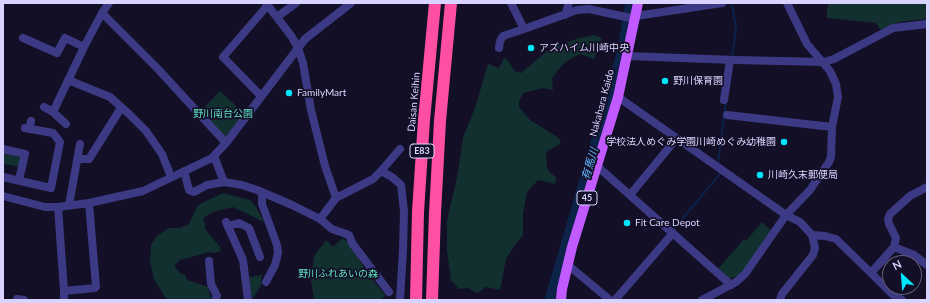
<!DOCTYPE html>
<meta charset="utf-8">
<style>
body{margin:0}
#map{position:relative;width:930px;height:303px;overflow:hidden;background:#130f26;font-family:Lato,sans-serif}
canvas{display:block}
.frame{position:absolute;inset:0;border:4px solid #d9d4ff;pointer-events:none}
.north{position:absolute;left:882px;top:255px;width:40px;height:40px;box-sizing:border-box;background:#130f26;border:1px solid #625e7d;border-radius:50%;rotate:334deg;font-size:11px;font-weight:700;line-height:16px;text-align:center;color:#d9d4ff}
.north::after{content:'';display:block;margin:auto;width:14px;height:18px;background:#00e5ff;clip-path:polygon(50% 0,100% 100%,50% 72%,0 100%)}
</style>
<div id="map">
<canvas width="930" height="303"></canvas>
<div class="frame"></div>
<div class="north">N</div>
</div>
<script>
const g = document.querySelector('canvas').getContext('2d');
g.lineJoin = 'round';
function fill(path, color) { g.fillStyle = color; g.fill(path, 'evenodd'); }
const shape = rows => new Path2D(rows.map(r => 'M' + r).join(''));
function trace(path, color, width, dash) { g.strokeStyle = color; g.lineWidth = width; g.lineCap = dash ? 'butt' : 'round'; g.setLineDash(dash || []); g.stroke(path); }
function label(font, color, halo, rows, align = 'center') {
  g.font = font + ' Lato,"Noto Sans JP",sans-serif'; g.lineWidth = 3.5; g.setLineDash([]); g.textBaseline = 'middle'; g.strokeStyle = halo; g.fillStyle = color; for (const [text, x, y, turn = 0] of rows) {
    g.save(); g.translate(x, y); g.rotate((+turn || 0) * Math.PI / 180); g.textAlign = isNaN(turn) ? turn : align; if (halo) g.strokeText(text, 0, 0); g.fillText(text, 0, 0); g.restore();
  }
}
fill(shape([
 [829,3,927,3,927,19,899,22,881,30,876,23,827,18,827,8],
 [594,35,602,38,594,59,581,54,572,58,563,64,552,78,553,90,543,88,523,93,519,102,519,107,530,120,559,138,561,143,546,152,547,167,549,172,556,177,555,184,538,180,527,192,523,214,523,235,515,245,506,259,500,290,486,287,477,293,468,288,459,289,451,280,447,250,447,220,457,178,463,138,475,108,488,64,499,68,505,57,515,71,521,73,547,51,558,46,576,39],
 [220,91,244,113,226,137,223,137,200,112],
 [3,153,20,157,22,159,20,167,3,164],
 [223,193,250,200,256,207,264,222,233,207,213,212,203,218,205,224,205,229,220,247,221,251,214,253,209,252,180,260,174,266,181,274,185,274,187,280,208,287,211,300,167,300,154,279,150,262,151,245,157,236,169,228,180,228,189,224,198,205],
 [762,222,771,230,747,266,739,275,729,279,718,269,744,239,746,241],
 [343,238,350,245,368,274,386,296,379,300,314,300,311,280,314,256,326,240,333,247],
 [262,275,261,285,252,300,249,277]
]), '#12302f');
trace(shape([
 [732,3,736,29,732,57],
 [718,164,726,101],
 [672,231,721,173]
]), '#0c2248', 2);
trace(shape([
 [550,300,622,53,631,3]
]), '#0c2248', 11);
trace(shape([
 [266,3,292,37,298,48,303,63,311,110,325,166,336,198],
 [511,3,524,29,577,10,589,9,635,19],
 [102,13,157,68,226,143],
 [565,15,569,3],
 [636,16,722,3],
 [277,17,296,3],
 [23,38,57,53,65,38,84,47],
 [499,48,500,41,503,36,524,29],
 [627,56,735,60,824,62,834,59,893,28,927,24],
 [68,80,110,97,129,114,146,131,162,154,171,177],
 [261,96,223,57,268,5],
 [618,97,786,215,800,222,812,235,815,248,813,255,782,294,780,300],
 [724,100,730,60],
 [44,107,53,112,66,124],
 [53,112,84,47,102,13,109,3],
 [727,115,832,127],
 [29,129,31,121],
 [3,149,25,154,19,180],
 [214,156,224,182],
 [78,159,89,159,121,108],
 [597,166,731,285],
 [184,171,189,190,194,192,207,185,224,182,242,185,257,190,292,205,320,219,332,229,349,235,352,243,389,292],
 [381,171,392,177,401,185,404,211,403,250,400,300],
 [3,177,51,188,60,142,53,133,25,128],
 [262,192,262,204,277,245,278,253,275,265,266,282],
 [630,195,676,139],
 [3,196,45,207,58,207,89,203,143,191,212,158,226,143,305,39,351,3],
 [69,205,80,144],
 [58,207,64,291,95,288,96,287,89,203],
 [320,219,336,198,373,179,381,171,400,149],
 [226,222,243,260,248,300],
 [228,226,239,223,249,228,260,257],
 [812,235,825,236,836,239,871,273,894,247,896,238,889,224,888,219,890,214,910,196,927,187],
 [894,247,914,255,927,265],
 [209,261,211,284,217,296,215,300],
 [568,265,610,300],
 [871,273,892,294,902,300],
 [64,291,64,300],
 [17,299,24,300],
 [615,300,673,233],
 [702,300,736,282,745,274,786,215,810,190,829,162,831,157,832,127,838,97,836,84,830,71,807,44,787,3]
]), '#3d3a85', 8);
trace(shape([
 [561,300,562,289,572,247,618,97,638,3]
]), '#c25bff', 10);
trace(shape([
 [416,300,418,212,424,120,435,3],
 [432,300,435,213,440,121,451,3]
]), '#ff4fa3', 12);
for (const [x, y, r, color] of [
 [531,48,4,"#00e5ff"],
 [665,81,4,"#00e5ff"],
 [289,93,4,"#00e5ff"],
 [784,142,4,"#00e5ff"],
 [760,175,4,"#00e5ff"],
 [627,223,4,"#00e5ff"]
]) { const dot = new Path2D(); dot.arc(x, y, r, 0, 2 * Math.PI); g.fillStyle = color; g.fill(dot); trace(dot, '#130f26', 1.5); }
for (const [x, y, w] of [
 [422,151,24],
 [587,198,20]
]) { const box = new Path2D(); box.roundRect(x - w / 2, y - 7, w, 14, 3); g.fillStyle = '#130f26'; g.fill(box); trace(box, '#d9d4ff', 1); }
label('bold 9px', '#d9d4ff', null, [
 ["E83",422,151],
 ["45",587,198]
]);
label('10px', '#d9d4ff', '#130f26', [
 ["アズハイム川崎中央",539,48],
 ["野川保育園",673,81],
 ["FamilyMart",297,93],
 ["学校法人めぐみ学園川崎めぐみ幼稚園",776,142,"right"],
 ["川崎久末郵便局",768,175],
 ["Fit Care Depot",635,223]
], 'left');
label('10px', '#d9d4ff', '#130f26', [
 ["Daisan Keihin",414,102,-85],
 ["Nakahara Kaido",602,103,-75]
]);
label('10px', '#5fe0c0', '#130f26', [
 ["野川南台公園",223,114],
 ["野川ふれあいの森",338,274]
]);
label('italic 11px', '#62b6ff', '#130f26', [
 ["有馬川",590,164,-74]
]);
</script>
